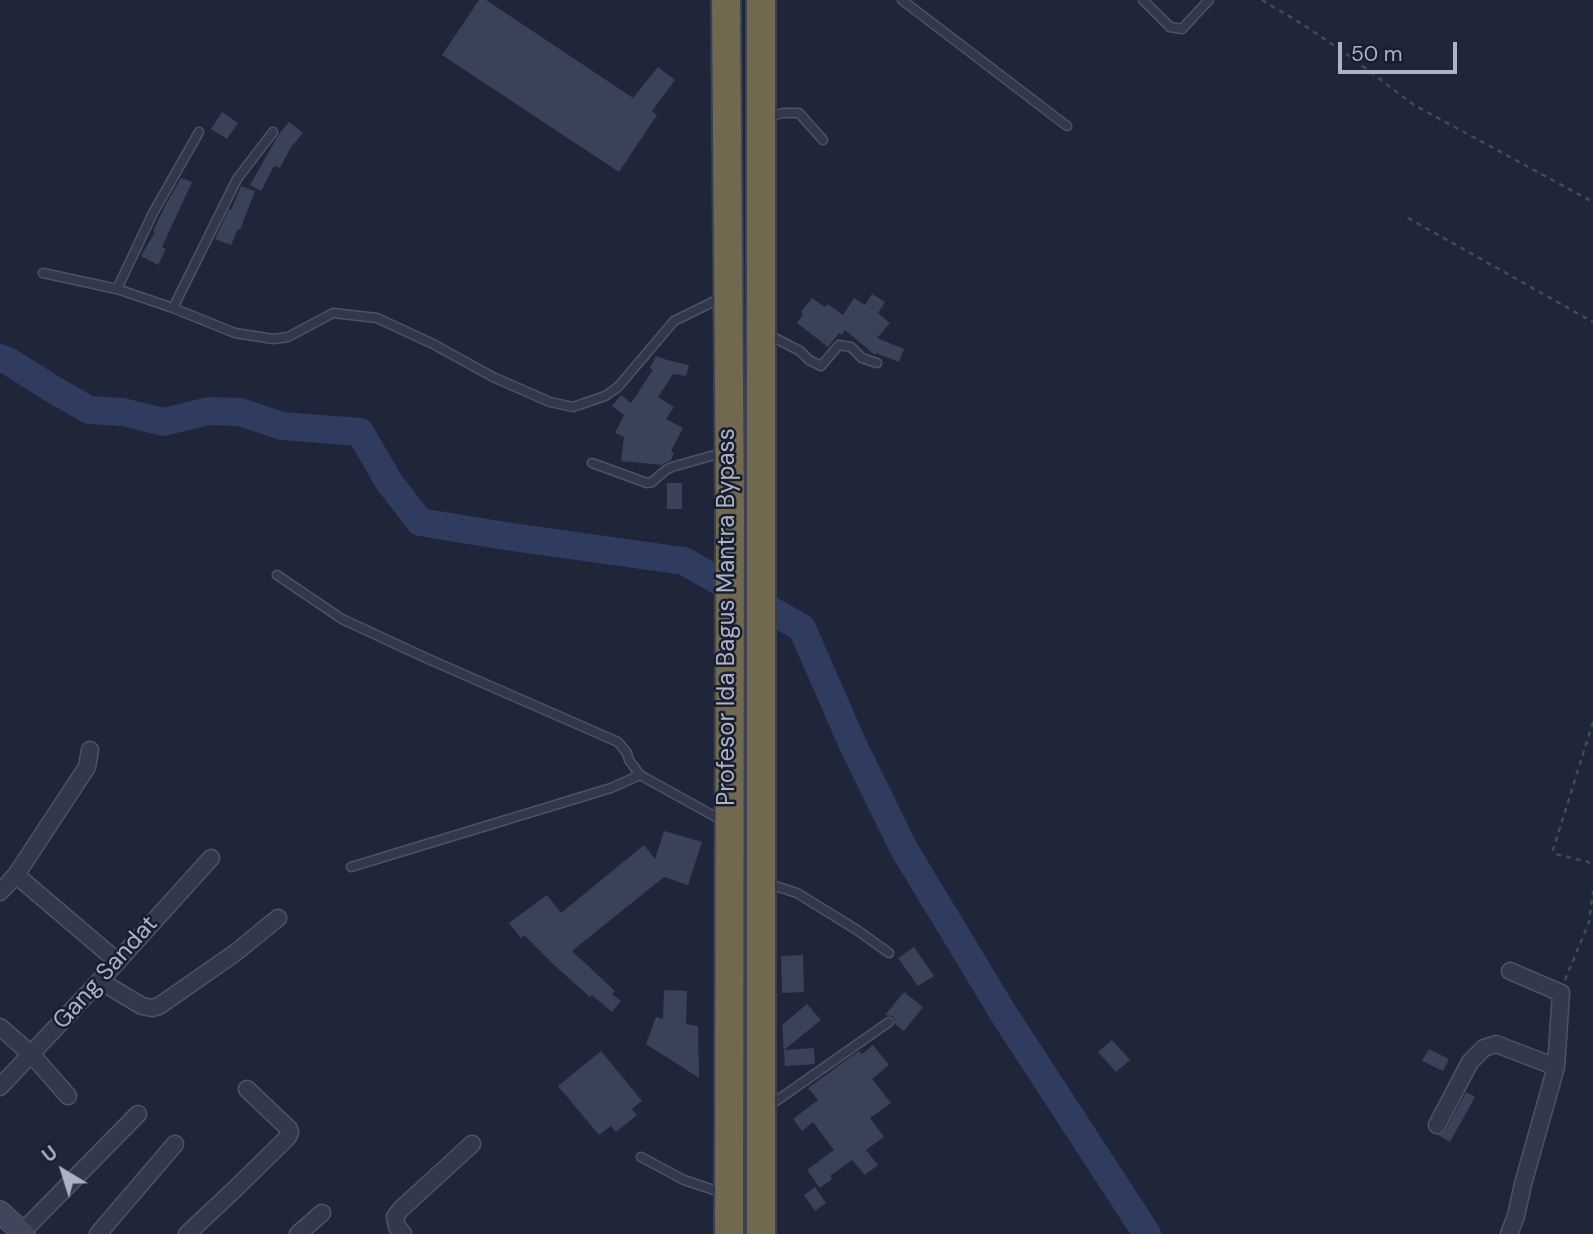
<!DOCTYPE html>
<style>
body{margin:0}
#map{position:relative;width:1593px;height:1234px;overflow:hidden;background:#1f2639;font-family:"DM Sans",sans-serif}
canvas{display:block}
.north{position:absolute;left:28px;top:1136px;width:70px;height:70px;-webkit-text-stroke:5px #181e2e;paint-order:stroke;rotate:322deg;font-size:19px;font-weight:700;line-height:28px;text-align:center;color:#adb3c6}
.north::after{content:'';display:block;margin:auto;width:24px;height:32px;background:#adb3c6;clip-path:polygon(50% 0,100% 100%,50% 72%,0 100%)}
.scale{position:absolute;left:1338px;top:42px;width:119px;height:32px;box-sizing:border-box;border:4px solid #adb3c6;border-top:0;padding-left:9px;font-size:21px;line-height:24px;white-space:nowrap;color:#adb3c6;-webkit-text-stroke:5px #181e2e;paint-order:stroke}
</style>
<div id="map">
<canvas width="1593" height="1234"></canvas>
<div class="north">U</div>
<div class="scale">50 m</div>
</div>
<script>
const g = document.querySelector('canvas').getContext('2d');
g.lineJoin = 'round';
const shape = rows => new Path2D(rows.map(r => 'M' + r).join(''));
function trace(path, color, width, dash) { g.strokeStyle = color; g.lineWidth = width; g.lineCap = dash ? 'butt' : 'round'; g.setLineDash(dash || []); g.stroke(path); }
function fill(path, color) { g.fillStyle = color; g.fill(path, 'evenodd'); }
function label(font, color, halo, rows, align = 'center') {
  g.font = font + ' "DM Sans",sans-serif'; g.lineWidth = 5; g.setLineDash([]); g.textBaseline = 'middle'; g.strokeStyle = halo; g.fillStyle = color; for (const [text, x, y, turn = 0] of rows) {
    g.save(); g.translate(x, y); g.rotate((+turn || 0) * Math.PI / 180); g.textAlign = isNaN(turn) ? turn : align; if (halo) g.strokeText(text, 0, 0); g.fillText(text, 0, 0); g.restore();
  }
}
trace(shape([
 [0,358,8,361,51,388,89,410,123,412,163,422,209,411,240,412,282,426,360,432,389,482,420,522,505,536,684,561,802,628,853,745,904,849,1005,1016,1147,1234]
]), '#2f3c60', 28);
fill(shape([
 [479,0,486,0,633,98,658,67,675,80,652,111,657,115,619,172,442,55],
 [222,112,238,123,227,139,211,129],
 [289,122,303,133,291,147,280,168,274,166,261,191,250,185,279,134],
 [181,178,192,182,162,247,166,249,158,265,141,256,155,232,153,231,166,204],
 [241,186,255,191,240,230,238,229,231,245,215,239,229,209,231,210],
 [872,294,885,302,878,313,890,323,877,338,904,349,899,362,876,353,875,355,845,330,842,335,839,333,828,347,797,323,803,314,801,312,812,298,825,307,828,304,843,315,854,298,865,305],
 [656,356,667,360,689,365,686,376,673,374,658,397,674,407,666,419,683,428,671,451,674,453,671,460,662,465,621,461,624,437,615,433,624,415,612,406,621,395,631,403,653,370,650,368],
 [667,483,682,483,682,509,667,509],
 [664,831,702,842,688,885,664,877,572,951,615,991,612,994,621,1001,612,1012,592,995,590,997,555,966,524,935,521,938,509,923,547,895,561,913,644,845,655,859],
 [914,947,934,976,918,986,898,958],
 [803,955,804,992,782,993,781,956],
 [664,990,687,991,686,1024,698,1026,699,1078,646,1044,656,1017,663,1019],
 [904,992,923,1007,904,1031,895,1024,895,1019,892,1016,885,1015],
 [807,1004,821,1020,784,1050,814,1048,815,1064,785,1066,782,1025],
 [1112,1040,1130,1060,1116,1072,1098,1052],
 [873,1045,889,1065,872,1079,891,1103,870,1118,884,1137,866,1150,878,1165,865,1175,852,1160,830,1176,832,1179,820,1188,807,1170,834,1150,813,1122,802,1131,793,1119,818,1100,808,1088,859,1051,862,1054],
 [1429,1049,1449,1059,1443,1071,1422,1061],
 [601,1051,642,1101,632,1109,637,1115,616,1132,611,1126,599,1135,558,1086],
 [1466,1092,1475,1097,1450,1142,1438,1135,1446,1130],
 [815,1187,826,1203,815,1211,804,1195]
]), '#3a425a');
const lane = shape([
 [902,0,1067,126],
 [1143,0,1170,27,1182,29,1209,0],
 [766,117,783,113,799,113,823,140],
 [43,273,117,289,173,308,235,333,273,339,288,337,333,313,377,318,433,344,493,377,550,402,573,407,605,396,618,387,674,321,723,297],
 [117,289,153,213,199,132],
 [173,308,237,179,273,132],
 [767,334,800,351,809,360,821,366,839,345,851,347,862,358,877,363],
 [592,463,647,483,652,482,666,470,672,467,725,452],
 [277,575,342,619,426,658,618,742,627,753,629,760,640,775],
 [351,867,611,788,640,775,723,821],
 [766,883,797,893,857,930,889,953],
 [769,1106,889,1022],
 [641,1157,684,1180,723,1193]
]);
const street = shape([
 [16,875,117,961],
 [0,892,16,875,87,767,90,750],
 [100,981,142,1006,152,1008,159,1006,235,953,278,918],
 [0,1027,32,1055,68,1096],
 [0,1087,108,972,211,858],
 [1437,1125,1470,1062,1484,1048,1496,1044,1556,1067],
 [22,1232,138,1114],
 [98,1234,175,1144],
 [187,1234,234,1190,287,1138,290,1133,289,1129,247,1089],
 [298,1234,322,1213],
 [403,1234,397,1227,395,1217,401,1209,472,1144],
 [1509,1234,1516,1216,1523,1184,1556,1067,1561,993,1510,971]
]);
const secondary = shape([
 [0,1212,24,1234]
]);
const highway = shape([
 [726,0,730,515,729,1234],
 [761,1234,761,0]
]);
trace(lane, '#4d5364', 11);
trace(street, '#4d5364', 19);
trace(secondary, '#4d5364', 24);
trace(highway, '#3a4051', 32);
trace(shape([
 [1262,0,1302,24,1348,55,1414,105,1593,202],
 [1408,218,1593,322],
 [1593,722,1553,850,1555,854,1559,855,1588,862,1593,865],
 [1565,980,1589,922,1593,891]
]), '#3b4f55', 2.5, [5, 5]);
trace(lane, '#33394a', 8);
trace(street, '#33394a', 16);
trace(secondary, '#40475d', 21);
trace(highway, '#70684f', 28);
label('24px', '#adb3c6', '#181e2e', [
 ["Profesor Ida Bagus Mantra Bypass",728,617,-90],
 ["Gang Sandat",106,973,-48]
]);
</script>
